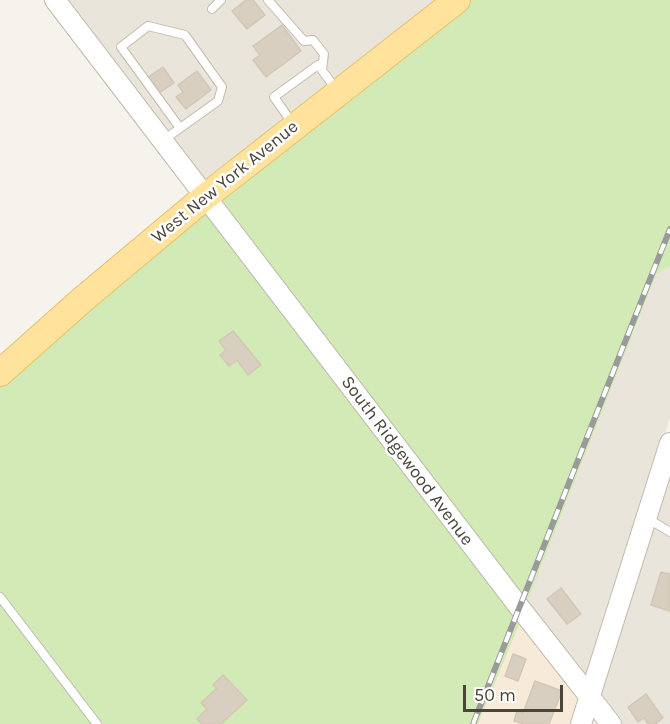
<!DOCTYPE html>
<style>
body{margin:0}
#map{position:relative;width:670px;height:724px;overflow:hidden;background:#f6f3ec;font-family:Karla,sans-serif}
canvas{display:block}
.scale{position:absolute;left:463px;top:685px;width:100px;height:27px;box-sizing:border-box;border:3px solid #4b4439;border-top:0;padding-left:8px;font-size:18px;line-height:21px;white-space:nowrap;color:#4b4439;-webkit-text-stroke:4px #fff;paint-order:stroke}
</style>
<div id="map">
<canvas width="670" height="724"></canvas>
<div class="scale">50 m</div>
</div>
<script>
const g = document.querySelector('canvas').getContext('2d');
g.lineJoin = 'round';
function fill(path, color) { g.fillStyle = color; g.fill(path, 'evenodd'); }
const shape = rows => new Path2D(rows.map(r => 'M' + r).join(''));
function trace(path, color, width, dash) { g.strokeStyle = color; g.lineWidth = width; g.lineCap = dash ? 'butt' : 'round'; g.setLineDash(dash || []); g.stroke(path); }
function label(font, color, halo, rows, align = 'center') {
  g.font = font + ' Karla,sans-serif'; g.lineWidth = 5; g.setLineDash([]); g.textBaseline = 'middle'; g.strokeStyle = halo; g.fillStyle = color; for (const [text, x, y, turn = 0] of rows) {
    g.save(); g.translate(x, y); g.rotate((+turn || 0) * Math.PI / 180); g.textAlign = isNaN(turn) ? turn : align; if (halo) g.strokeText(text, 0, 0); g.fillText(text, 0, 0); g.restore();
  }
}
fill(shape([
 [63,0,445,0,205,186],
 [670,266,670,418,586,681,526,605,656,275],
 [670,468,670,724,620,724,598,695]
]), '#eae5da');
fill(shape([
 [521,620,581,697,573,724,478,724]
]), '#f7ead8');
fill(shape([
 [470,0,670,0,670,266,656,275,526,605,215,199],
 [204,208,521,620,478,724,0,724,0,387,108,288]
]), '#d2eab5');
const building = shape([
 [246,0,253,0,265,15,247,29,232,11,246,0],
 [282,25,301,51,266,77,253,60,260,55,253,46,282,25],
 [163,67,174,83,159,93,148,77,163,67],
 [197,71,211,90,186,109,176,97,183,92,178,85,197,71],
 [233,331,261,365,248,375,237,360,229,366,220,355,226,350,219,341,233,331],
 [661,572,670,574,670,611,651,605,661,572],
 [561,588,581,614,567,624,547,599,561,588],
 [513,654,526,659,518,681,505,676,513,654],
 [223,675,247,700,221,724,202,724,197,719,207,709,201,703,217,688,213,685,223,675],
 [535,681,562,691,549,724,524,724,514,721,517,711,523,713,535,681],
 [646,694,663,718,655,724,648,724,644,718,638,722,628,707,646,694]
]);
fill(building, '#d8cfc1');
trace(building, '#d3c7b4', 1.5);
const service = shape([
 [268,0,304,41,313,40,324,54,322,69],
 [212,9,221,0],
 [293,124,274,97,318,65,336,89],
 [162,141,218,101,222,87,185,35,148,26,121,47,180,128],
 [647,518,670,532],
 [0,597,97,724]
]);
const tertiary = shape([
 [55,0,520,608,611,724],
 [581,724,670,443]
]);
const primary = shape([
 [0,373,82,300,205,197,457,0]
]);
trace(service, '#c2bbae', 10);
trace(tertiary, '#c2bbae', 22);
trace(primary, '#e6c16a', 28);
trace(service, '#fff', 8);
trace(tertiary, '#fff', 20);
trace(primary, '#ffe39c', 26);
const rail = shape([
 [473,724,670,229]
]);
trace(rail, '#9a9a9a', 6);
trace(rail, '#fff', 4, [11]);
label('18px', '#4b4439', '#fff', [
 ["West New York Avenue",225,182,-39],
 ["South Ridgewood Avenue",407,461,53]
]);
</script>
